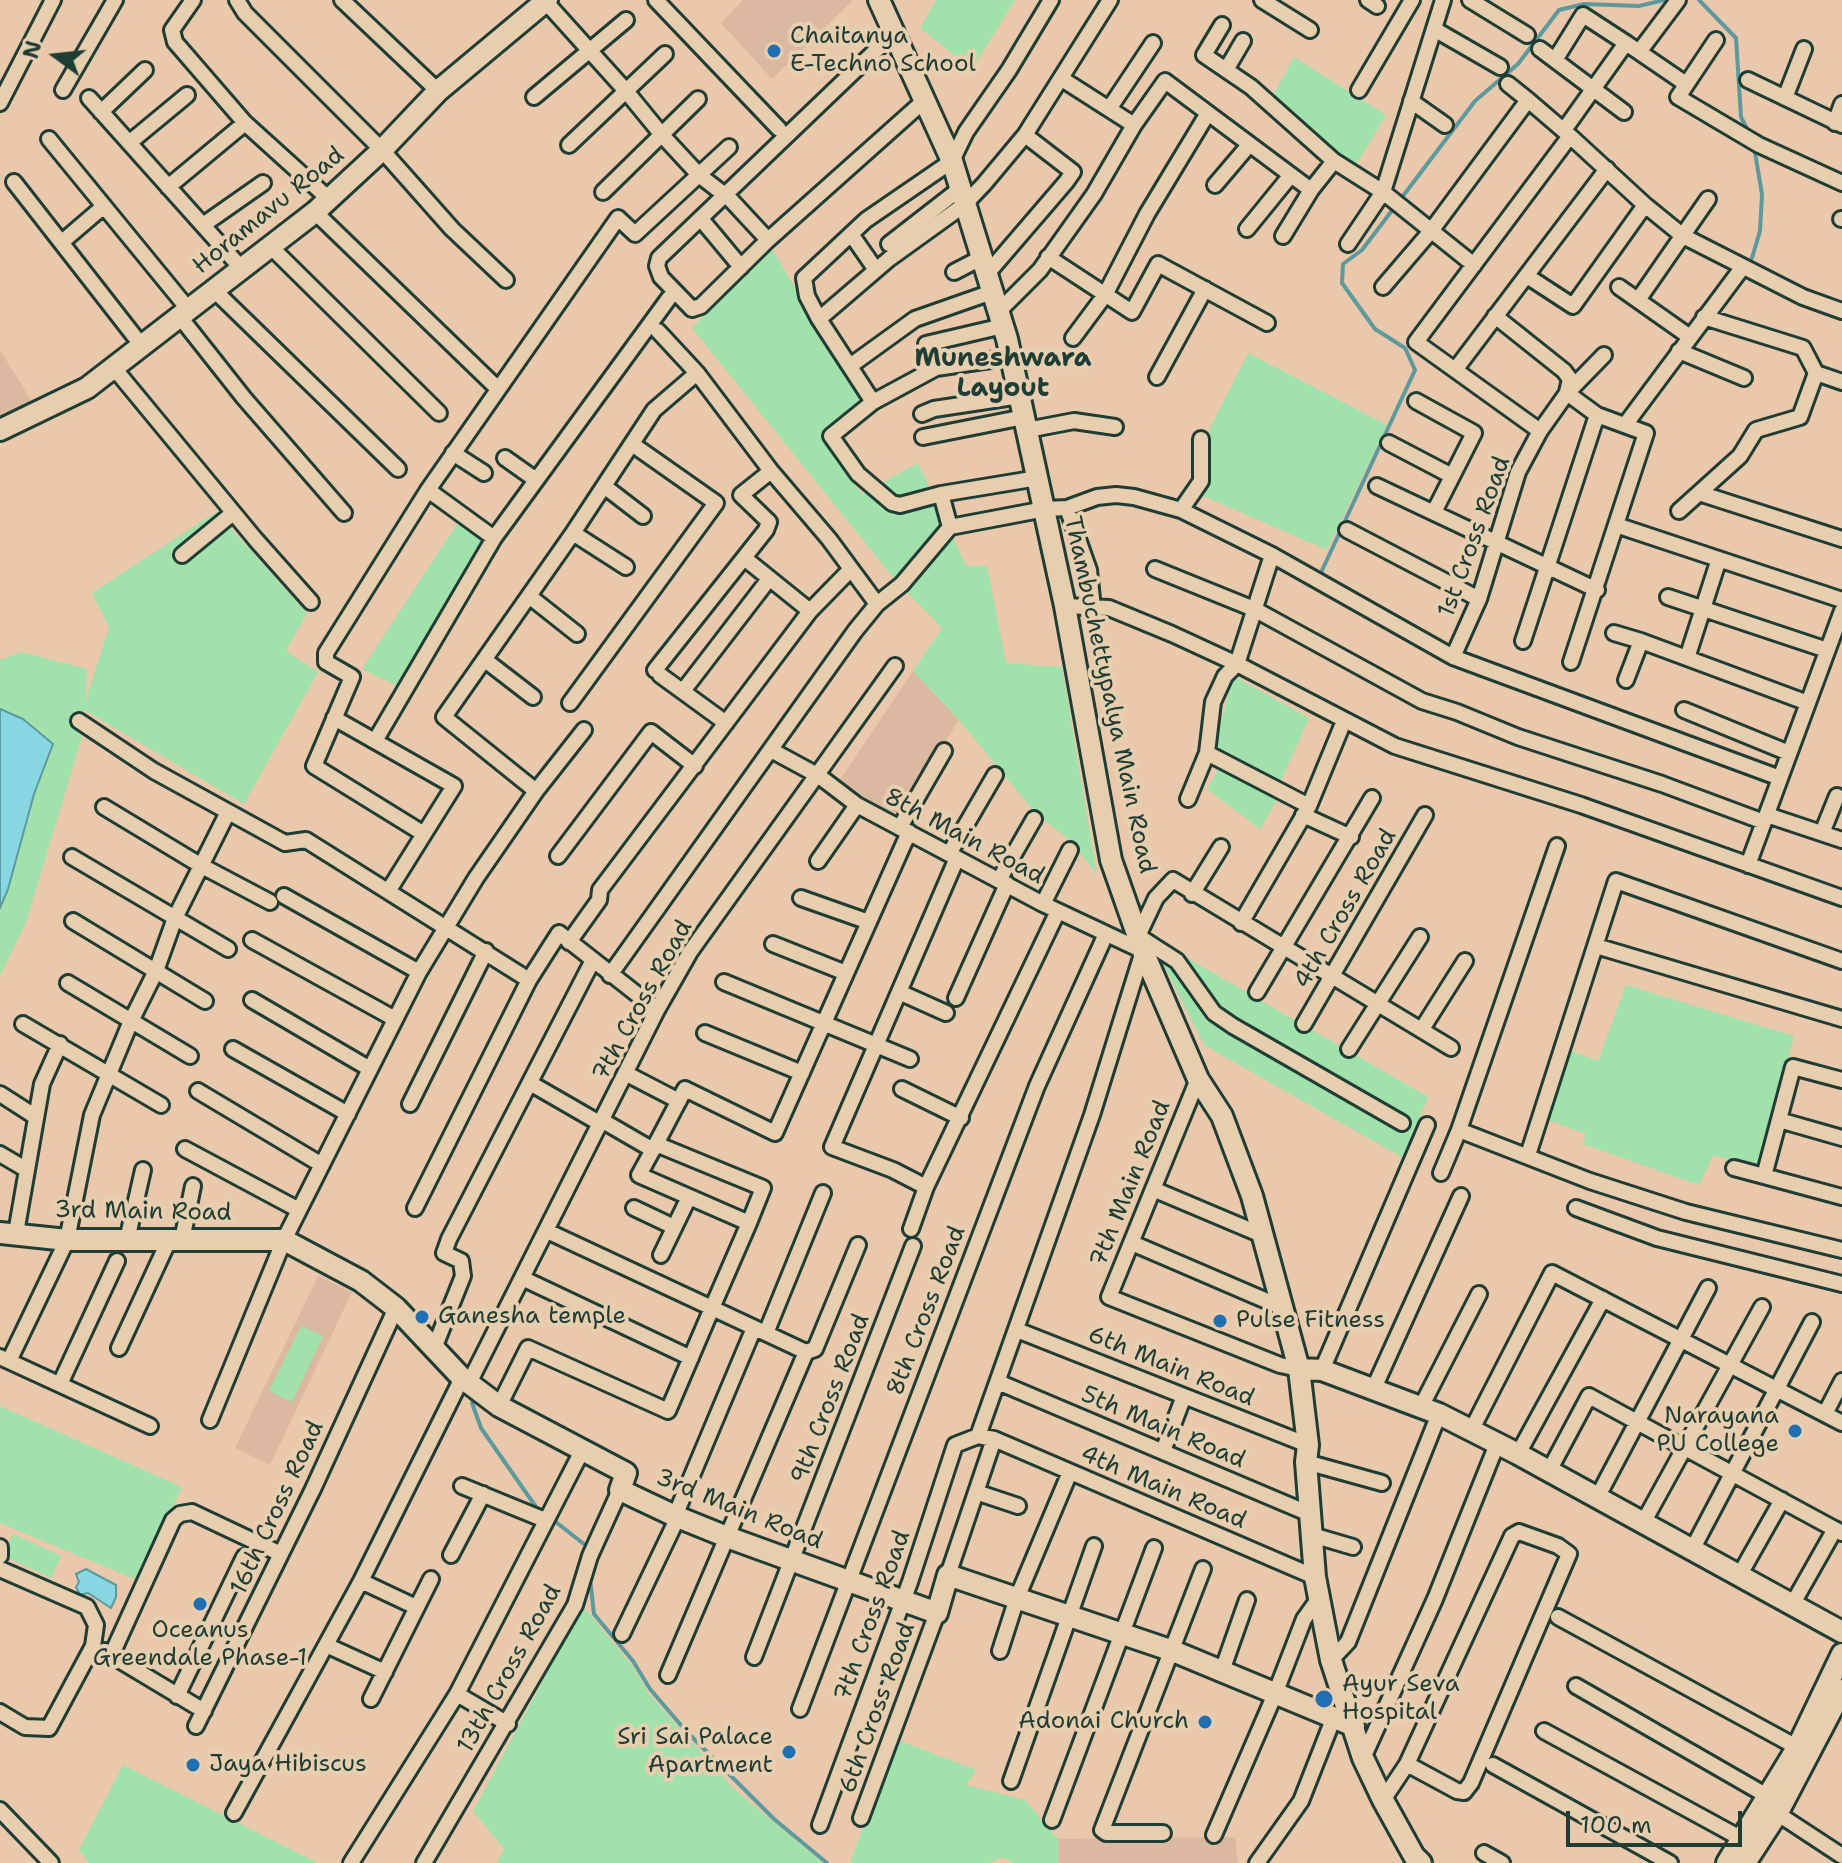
<!DOCTYPE html>
<style>
body{margin:0}
#map{position:relative;width:1842px;height:1863px;overflow:hidden;background:#eac8ac;font-family:"Shantell Sans",sans-serif}
canvas{display:block}
.north{position:absolute;left:16px;top:16px;width:80px;height:80px;-webkit-text-stroke:6px #e7ceaf;paint-order:stroke;rotate:285deg;font-size:22px;font-weight:700;line-height:32px;text-align:center;color:#1f3d34}
.north::after{content:'';display:block;margin:auto;width:28px;height:36px;background:#1f3d34;clip-path:polygon(50% 0,100% 100%,50% 72%,0 100%)}
.scale{position:absolute;left:1566px;top:1811px;width:176px;height:36px;box-sizing:border-box;border:4px solid #1f3d34;border-top:0;padding-left:10px;font-size:24px;line-height:28px;white-space:nowrap;color:#1f3d34;-webkit-text-stroke:6px #e7ceaf;paint-order:stroke}
</style>
<div id="map">
<canvas width="1842" height="1863"></canvas>
<div class="north">N</div>
<div class="scale">100 m</div>
</div>
<script>
const g = document.querySelector('canvas').getContext('2d');
g.lineJoin = 'round';
function fill(path, color) { g.fillStyle = color; g.fill(path, 'evenodd'); }
const shape = rows => new Path2D(rows.map(r => 'M' + r).join(''));
function trace(path, color, width, dash) { g.strokeStyle = color; g.lineWidth = width; g.lineCap = dash ? 'butt' : 'round'; g.setLineDash(dash || []); g.stroke(path); }
function label(font, color, halo, rows, align = 'center') {
  g.font = font + ' "Shantell Sans",sans-serif'; g.lineWidth = 8; g.setLineDash([]); g.textBaseline = 'middle'; g.strokeStyle = halo; g.fillStyle = color; for (const [text, x, y, turn = 0] of rows) {
    g.save(); g.translate(x, y); g.rotate((+turn || 0) * Math.PI / 180); g.textAlign = isNaN(turn) ? turn : align; if (halo) g.strokeText(text, 0, 0); g.fillText(text, 0, 0); g.restore();
  }
}
fill(shape([
 [743,0,853,0,772,79,721,23],
 [0,350,34,405,0,421],
 [913,671,959,720,898,817,838,783],
 [318,1276,352,1292,270,1465,235,1448],
 [1235,1837,1238,1863,1058,1863,1058,1839]
]), '#dab9a0');
fill(shape([
 [936,0,1015,0,972,69,920,28],
 [1294,57,1386,115,1355,167,1271,99],
 [771,247,861,399,823,439,862,494,918,463,966,566,987,566,1006,663,1062,667,1097,875,1071,841,1036,814,959,720,913,671,942,628,896,581,692,328],
 [1248,353,1387,425,1327,550,1201,495,1210,428],
 [216,512,307,613,286,651,318,672,244,804,84,710,82,737,26,922,0,976,0,908,8,889,34,794,53,744,23,719,0,709,0,660,22,652,87,669,85,703,109,627,92,593],
 [459,521,488,539,399,687,362,669],
 [1233,676,1309,718,1279,785,1214,751],
 [1219,768,1278,798,1260,829,1207,789],
 [1149,936,1428,1097,1403,1158,1204,1045],
 [1626,985,1794,1036,1760,1164,1713,1156,1699,1185,1583,1144,1586,1134,1548,1120,1571,1051,1598,1061],
 [301,1326,323,1336,292,1402,269,1391],
 [0,1406,182,1487,139,1581,0,1523],
 [13,1534,61,1556,51,1578,3,1556],
 [583,1606,634,1668,649,1694,734,1789,823,1863,497,1863,504,1849,473,1811],
 [895,1739,976,1770,966,1785,1025,1800,1058,1839,1058,1863,1014,1863,1002,1857,989,1863,850,1863],
 [123,1765,316,1862,315,1863,89,1863,79,1850]
]), '#a1e1ab');
const water = shape([
 [0,709,23,719,53,744,34,794,8,889,0,908,0,709],
 [86,1569,116,1585,116,1597,111,1608,88,1593,80,1595,76,1587,79,1582,76,1574,86,1569]
]);
fill(water, '#87d7e3');
trace(water, '#5d999d', 2);
trace(shape([
 [1699,0,1736,38,1741,117,1750,135],
 [1752,258,1760,231,1762,194,1754,147],
 [1319,577,1415,370,1405,348,1375,329,1342,283,1343,264,1362,250,1475,101,1518,64,1559,10,1584,4,1639,6,1664,0],
 [472,1403,481,1428,536,1507,545,1514],
 [552,1519,589,1548],
 [590,1579,594,1614,633,1661,650,1689,686,1731,774,1819,827,1863]
]), '#5d999d', 4);
const street = shape([
 [193,0,172,30,175,42,245,123,329,199],
 [237,0,245,13,382,150,452,229,506,280],
 [342,0,438,91],
 [656,0,779,129],
 [1262,0,1310,30],
 [1368,0,1377,6],
 [1470,0,1527,35],
 [545,1,626,91,662,135,699,175,730,199,768,240],
 [1222,25,1204,55,1251,87,1334,161,1383,192,1474,265],
 [1434,29,1500,67],
 [894,33,659,258,657,266,661,277,692,309,701,306,768,240,925,100],
 [1716,40,1678,97,1759,145,1842,183],
 [1540,49,1624,112],
 [1639,52,1678,0],
 [1555,60,1583,15,1626,43],
 [1226,70,1243,41],
 [1062,79,1134,125],
 [1748,80,1842,125],
 [1508,84,1528,100],
 [63,90,115,0],
 [1359,90,1412,0],
 [534,97,626,20],
 [89,98,242,269],
 [1785,98,1804,49],
 [1411,101,1445,125],
 [0,103,53,0],
 [1109,109,1153,43],
 [101,112,145,70],
 [1835,123,1842,104],
 [1564,130,1626,43,1686,84],
 [49,139,189,310],
 [129,143,187,95],
 [569,145,665,54],
 [14,182,142,346],
 [1215,185,1249,145],
 [168,187,245,123],
 [603,192,698,99],
 [315,212,497,388],
 [701,219,741,267],
 [1841,219,1842,219],
 [203,225,263,183],
 [1247,229,1291,175],
 [851,234,876,270],
 [1283,236,1311,190],
 [62,242,104,206],
 [889,244,961,188],
 [1348,244,1383,192,1443,0],
 [270,246,439,413],
 [1048,257,1132,312,1158,264,1267,323],
 [954,272,981,258],
 [987,274,1066,182,1073,172,1025,135],
 [1527,276,1573,306,1645,205],
 [1383,287,1431,231,1528,100,1570,136,1645,205,1683,236,1803,297,1842,311],
 [1619,287,1690,337],
 [214,290,398,469],
 [1638,300,1708,199],
 [999,311,1040,270,1094,194,1134,125,1165,81,1311,190,1334,161],
 [1495,316,1564,371,1570,379,1567,392],
 [180,317,244,398,344,513],
 [1704,317,1803,348,1816,373],
 [819,319,889,259,964,205,984,184,1025,135,1110,0],
 [658,331,697,373,771,471,829,539,877,604],
 [1073,338,1105,295,1147,214,1208,113],
 [926,344,1003,326],
 [1679,351,1744,378],
 [850,366,915,319,992,292],
 [114,368,256,540,311,602],
 [1455,370,1607,169],
 [1157,377,1205,289],
 [1842,382,1816,373,1800,417,1756,430,1740,456,1699,493,1842,539],
 [1567,393,1597,415,1646,433,1571,662],
 [1416,401,1474,433,1434,512],
 [873,402,936,368,1011,357],
 [922,414,934,409,1020,396],
 [1625,425,1742,268],
 [1027,430,1074,421,1115,427],
 [1540,431,1416,342,1570,136],
 [923,437,1024,417],
 [1201,439,1201,481,1181,510,1272,555,1453,657,1780,778],
 [1389,443,1452,476],
 [453,453,484,473],
 [505,458,536,480],
 [604,486,643,516],
 [1377,486,1597,590],
 [428,490,494,538],
 [941,494,1038,478],
 [1067,508,1089,570,1093,608],
 [1679,511,1699,493],
 [1616,525,1842,600],
 [950,527,941,494,900,505,892,503,858,474,831,436,873,402,819,319,807,296,804,278,866,220,952,161,966,132,1009,70,1051,0],
 [1347,530,1479,599],
 [573,533,626,567],
 [182,555,233,513],
 [1272,555,1237,664,1225,676,1213,702,1207,753,1309,806],
 [748,561,810,611],
 [1155,569,1254,609,1422,701,1457,712,1518,737,1662,784,1764,822],
 [529,596,577,634],
 [1668,597,1827,650],
 [1065,606,1109,608,1172,634,1237,664,1395,746,1581,805,1842,898],
 [1614,633,1641,641,1626,680],
 [1523,641,1597,415],
 [1641,641,1808,703],
 [1453,657,1479,599,1518,472,1540,431,1567,393,1604,355],
 [1687,658,1719,559],
 [485,660,533,697],
 [655,670,766,530,769,522,741,495,771,471],
 [660,675,726,723],
 [683,691,769,579],
 [570,703,716,503,632,444],
 [1684,710,1789,753],
 [334,718,454,786,424,834],
 [79,721,154,771,285,843,306,840,529,980],
 [375,741,494,538,669,298],
 [771,750,819,776,857,805,1043,904,1143,951,1092,1115,978,1436,994,1439,1315,1577],
 [536,791,444,717,573,533,654,410,697,373],
 [1188,799,1207,753],
 [104,807,200,865,270,902],
 [1303,815,1351,837],
 [1767,815,1842,840],
 [900,827,944,751],
 [1822,833,1837,796],
 [949,854,995,775],
 [558,856,651,732,695,766],
 [72,857,228,949],
 [818,861,857,805],
 [1748,865,1842,611],
 [999,880,1034,819],
 [389,890,424,834,314,766,352,677,326,662,326,653,428,490,618,218,635,234,729,147],
 [1192,894,1221,847],
 [284,896,419,972],
 [801,898,869,922],
 [1043,904,1070,850],
 [73,921,205,1001],
 [1241,923,1309,806,1344,721],
 [252,940,395,1019],
 [569,942,599,900,600,890,810,611,851,569],
 [773,944,846,973],
 [1596,946,1842,1019],
 [610,975,855,631,877,604,902,584,950,527,1045,509,1067,508,1097,497,1116,495,1134,497,1181,510],
 [724,982,910,1059],
 [68,983,190,1056],
 [899,992,946,1013],
 [1257,992,1372,798],
 [956,998,1007,884],
 [252,1000,370,1069],
 [23,1024,161,1105],
 [1304,1024,1425,815],
 [1422,1029,1465,961],
 [705,1033,802,1073],
 [233,1049,348,1114],
 [1349,1049,1420,937],
 [627,1074,679,1101],
 [1198,1079,1109,1297,1280,1365,1299,1369],
 [530,1083,601,1124],
 [902,1089,961,1118],
 [198,1091,322,1165],
 [0,1094,36,1117],
 [410,1104,486,951],
 [1779,1120,1842,1138],
 [603,1121,653,1150],
 [1402,1123,1233,1026,1214,1013,1177,961,1138,936,1156,898,1173,880,1451,1048],
 [1459,1130,1590,1181,1686,1212,1842,1250],
 [656,1144,685,1089,775,1133,909,832],
 [185,1149,299,1210],
 [0,1154,27,1170],
 [1528,1155,1616,881,1842,961],
 [1734,1168,1764,1176,1793,1067,1842,1080],
 [1441,1173,1459,1130,1557,846],
 [1764,1176,1842,1197],
 [926,1187,893,1170,832,1147,957,858],
 [1153,1189,1262,1235],
 [415,1208,529,980,559,933,657,1010],
 [634,1208,674,1227],
 [1576,1208,1657,1238,1842,1284],
 [749,1223,639,1175,656,1144,763,1188,749,1223,712,1308,806,1352,815,1349,858,1245],
 [911,1229,926,1187,1058,911],
 [16,1233,42,1084,60,1044],
 [127,1240,143,1170],
 [182,1240,193,1186],
 [1132,1243,1281,1307],
 [661,1255,689,1197],
 [522,1278,691,1358],
 [1017,1330,1308,1445],
 [766,1333,823,1193],
 [435,1346,463,1276,461,1261,444,1253,449,1239,592,962],
 [119,1348,169,1240],
 [0,1357,150,1426],
 [9,1361,67,1240,92,1115,131,1021,156,971,175,918,228,812],
 [1322,1370,1427,1125],
 [998,1382,1310,1514],
 [469,1383,657,1010,690,952,895,666],
 [60,1384,117,1261],
 [1374,1388,1461,1196],
 [499,1406,528,1348,668,1411,712,1308,547,1231],
 [1421,1407,1479,1294],
 [1825,1414,1842,1381],
 [210,1420,284,1240,419,972,476,878,536,791,584,730],
 [1471,1431,1552,1273,1842,1423],
 [1163,1451,1184,1396],
 [1518,1454,1603,1299],
 [1306,1462,1382,1483],
 [1549,1471,1589,1396,1842,1533],
 [462,1486,545,1520],
 [976,1492,1018,1506],
 [1597,1498,1708,1288],
 [675,1516,754,1328],
 [1643,1523,1762,1307],
 [1519,1532,1558,1546,1569,1554,1471,1783,1464,1792,1457,1791,1407,1764,1512,1536,1519,1532],
 [1312,1535,1353,1547],
 [0,1547,0,1556],
 [1692,1550,1812,1322],
 [451,1555,483,1494],
 [0,1569,87,1607,96,1625,93,1646,49,1728,25,1727,0,1712],
 [948,1575,994,1439],
 [1739,1576,1782,1500],
 [361,1581,416,1607],
 [1792,1605,1835,1529],
 [1558,1617,1804,1751],
 [622,1634,678,1517],
 [326,1645,385,1672],
 [104,1651,204,1711],
 [1000,1651,1017,1598,1070,1472],
 [112,1654,173,1520,180,1514,192,1512,281,1554],
 [754,1657,913,1246],
 [1331,1660,1348,1642,1439,1414],
 [1222,1671,1247,1600],
 [668,1675,806,1352],
 [1576,1686,1769,1797],
 [457,1694,508,1724],
 [177,1696,244,1557],
 [371,1699,431,1579],
 [800,1709,1037,1086,1106,934],
 [196,1726,313,1489,396,1308],
 [1544,1731,1742,1839],
 [1363,1758,1435,1599,1497,1444],
 [1493,1765,1670,1863],
 [1011,1781,1094,1546],
 [1383,1800,1407,1764],
 [0,1810,51,1863],
 [1772,1810,1842,1856],
 [234,1813,361,1581,462,1378],
 [861,1818,937,1613],
 [1052,1820,1154,1548],
 [820,1825,910,1582,955,1445,978,1436],
 [1163,1833,1106,1833,1102,1830,1203,1569],
 [1214,1835,1275,1694,1304,1619,1319,1598],
 [1484,1853,1502,1863],
 [351,1863,457,1694,583,1449],
 [424,1863,575,1605,590,1556,620,1490],
 [1257,1863,1301,1801,1334,1717]
]);
const secondary = shape([
 [879,0,952,161,1007,339,1065,606,1111,860,1143,951,1198,1079,1222,1116,1252,1196,1299,1369,1308,1445,1306,1462,1315,1577,1331,1660,1363,1758,1383,1800,1414,1856,1421,1863],
 [0,430,87,388,315,212,382,150,438,91,547,0],
 [0,1233,67,1240,284,1240,361,1281,396,1308,462,1378,499,1406,626,1473,620,1490,675,1516,727,1537,937,1613,948,1575,1173,1651,1354,1726],
 [1299,1369,1322,1370,1439,1414,1518,1454,1842,1632],
 [1727,1863,1797,1748,1842,1654],
 [1745,1863,1777,1814,1842,1690]
]);
trace(street, '#1f3d34', 20);
trace(secondary, '#1f3d34', 26);
trace(street, '#e7ceaf', 14);
trace(secondary, '#e7ceaf', 20);
for (const [x, y, r, color] of [
 [774,51,8,"#1f6fb2"],
 [422,1317,8,"#1f6fb2"],
 [1220,1321,8,"#1f6fb2"],
 [1795,1431,8,"#1f6fb2"],
 [200,1604,8,"#1f6fb2"],
 [1324,1699,10,"#1f6fb2"],
 [1205,1722,8,"#1f6fb2"],
 [789,1752,8,"#1f6fb2"],
 [193,1765,8,"#1f6fb2"]
]) { const dot = new Path2D(); dot.arc(x, y, r, 0, 2 * Math.PI); g.fillStyle = color; g.fill(dot); trace(dot, '#e7ceaf', 3); }
label('24px', '#1f3d34', '#e7ceaf', [
 ["Chaitanya",790,37],
 ["E-Techno School",790,65],
 ["Ganesha temple",438,1317],
 ["Pulse Fitness",1236,1321],
 ["Narayana",1779,1417,"right"],
 ["PU College",1779,1445,"right"],
 ["Oceanus",200,1631,"center"],
 ["Greendale Phase-1",200,1659,"center"],
 ["Ayur Seva",1342,1685],
 ["Hospital",1342,1713],
 ["Adonai Church",1189,1722,"right"],
 ["Sri Sai Palace",773,1738,"right"],
 ["Apartment",773,1766,"right"],
 ["Jaya Hibiscus",209,1765]
], 'left');
label('24px', '#1f3d34', '#e7ceaf', [
 ["Horamavu Road",269,211,-39],
 ["1st Cross Road",1475,537,-70],
 ["Thambuchettypalya Main Road",1109,695,78],
 ["8th Main Road",964,837,28],
 ["4th Cross Road",1346,909,-60],
 ["7th Cross Road",643,1001,-61],
 ["7th Main Road",1131,1184,-68],
 ["3rd Main Road",143,1212,1],
 ["8th Cross Road",927,1311,-69],
 ["6th Main Road",1171,1367,22],
 ["9th Cross Road",831,1399,-69],
 ["5th Main Road",1163,1428,23],
 ["4th Main Road",1163,1488,23],
 ["16th Cross Road",278,1508,-65],
 ["3rd Main Road",739,1510,22],
 ["7th Cross Road",873,1616,-70],
 ["13th Cross Road",510,1669,-61],
 ["6th Cross Road",878,1708,-70]
]);
label('bold 26px', '#1f3d34', '#e7ceaf', [
 ["Muneshwara",1003,359],
 ["Layout",1003,389]
]);
</script>
